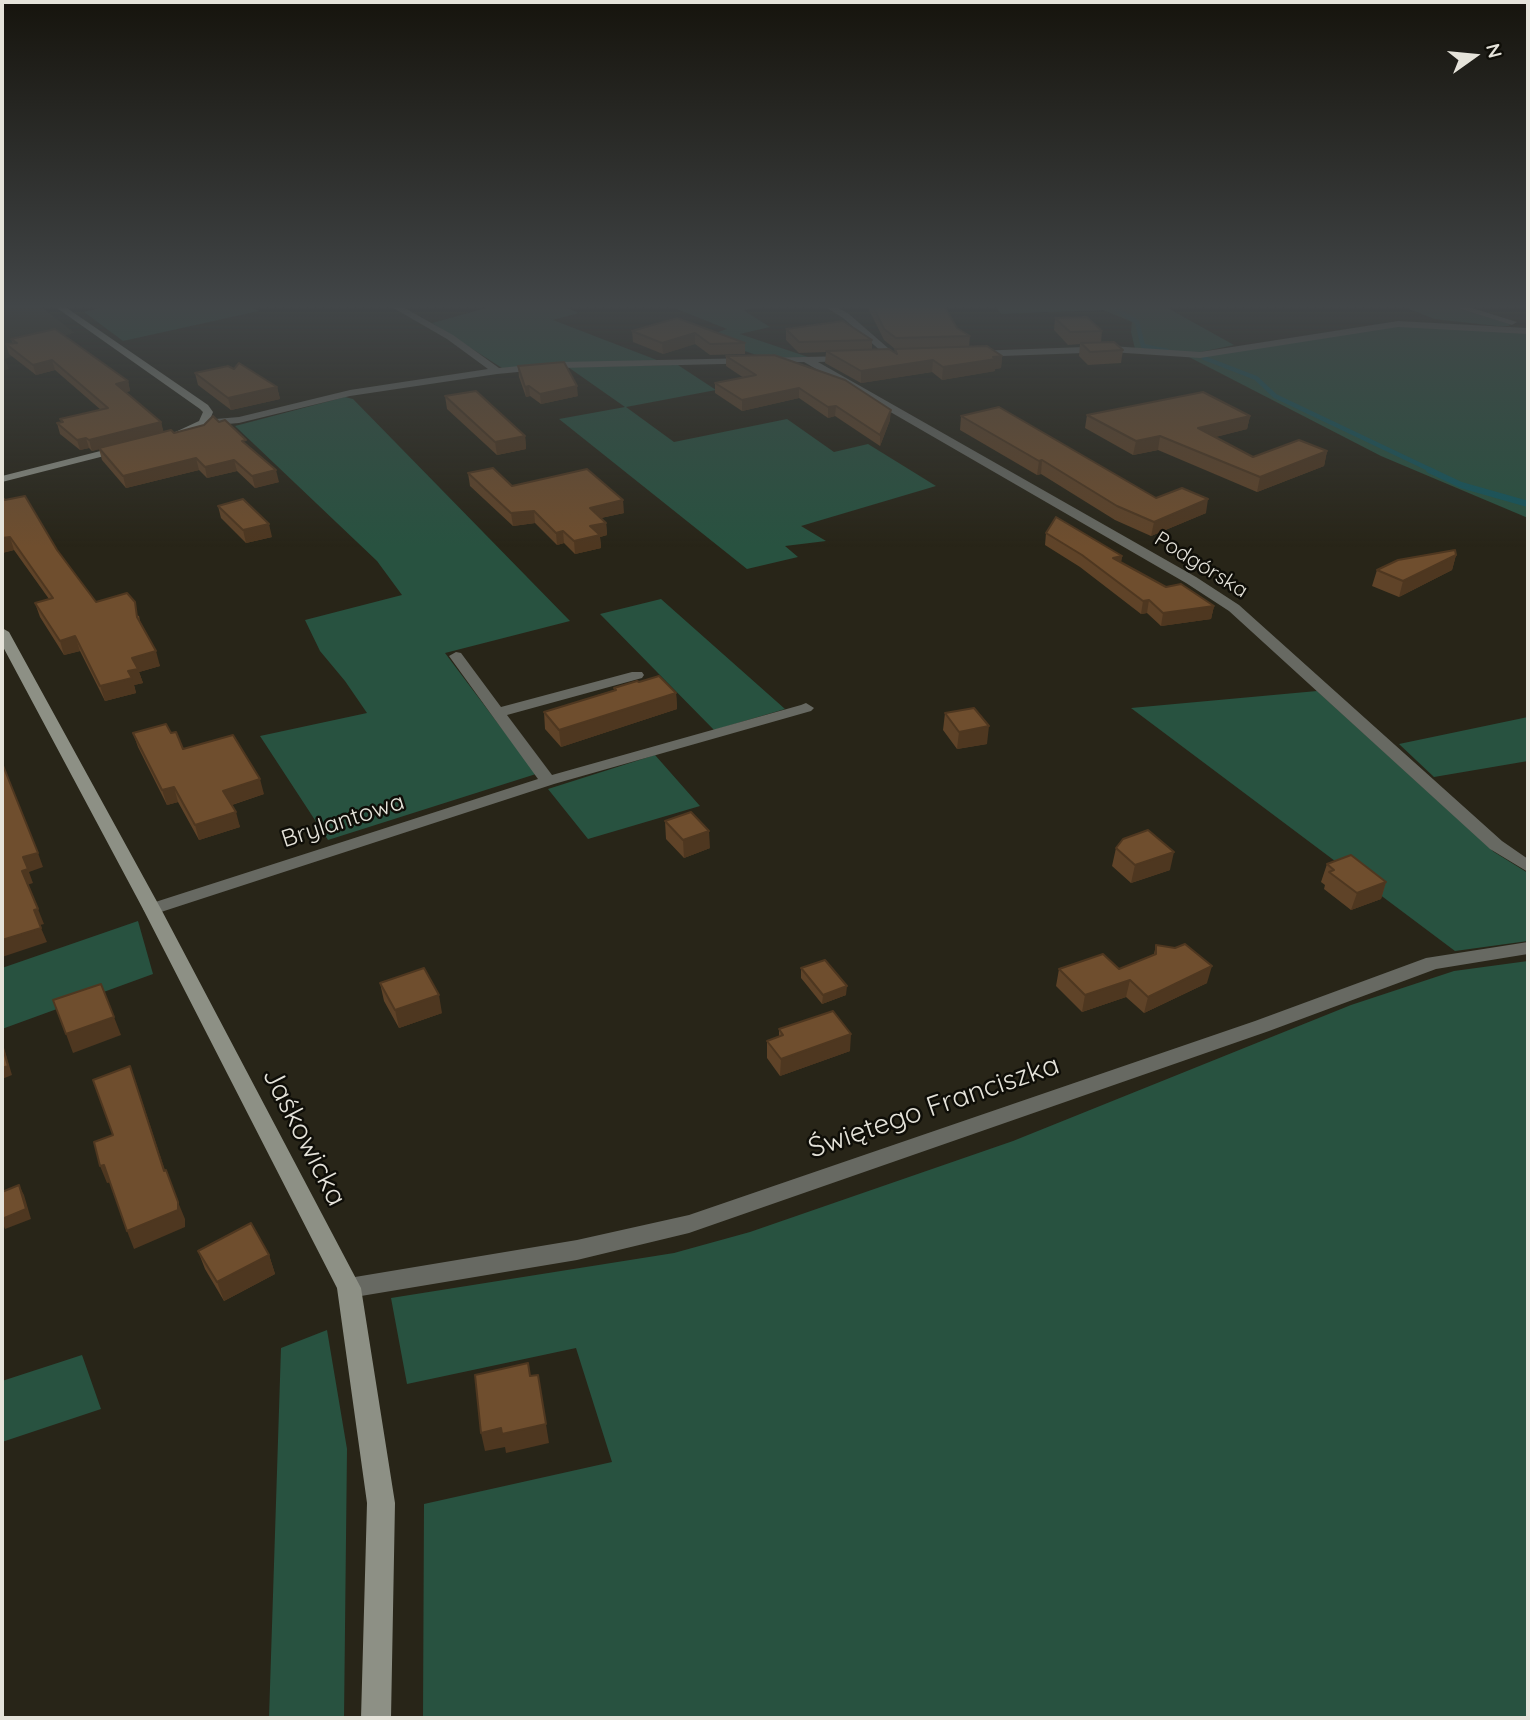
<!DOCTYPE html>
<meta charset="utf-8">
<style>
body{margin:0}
#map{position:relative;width:1530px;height:1720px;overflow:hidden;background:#282518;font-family:Quicksand,sans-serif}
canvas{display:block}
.frame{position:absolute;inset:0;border:4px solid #e5e3da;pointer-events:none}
.north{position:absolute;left:1439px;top:21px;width:70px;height:70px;-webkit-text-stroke:5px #0f0e08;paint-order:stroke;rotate:75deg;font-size:19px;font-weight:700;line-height:28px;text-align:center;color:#e5e3da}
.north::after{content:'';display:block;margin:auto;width:24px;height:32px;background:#e5e3da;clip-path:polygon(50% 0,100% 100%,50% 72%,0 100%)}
</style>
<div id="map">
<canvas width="1530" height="1720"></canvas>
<div class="frame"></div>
<div class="north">N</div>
</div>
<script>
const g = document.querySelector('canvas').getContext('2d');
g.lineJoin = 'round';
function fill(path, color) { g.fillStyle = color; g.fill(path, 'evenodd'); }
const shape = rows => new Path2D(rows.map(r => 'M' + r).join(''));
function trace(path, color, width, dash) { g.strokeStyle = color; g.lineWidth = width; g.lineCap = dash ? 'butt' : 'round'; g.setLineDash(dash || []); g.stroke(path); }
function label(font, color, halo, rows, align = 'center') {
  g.font = font + ' Quicksand,sans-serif'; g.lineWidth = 5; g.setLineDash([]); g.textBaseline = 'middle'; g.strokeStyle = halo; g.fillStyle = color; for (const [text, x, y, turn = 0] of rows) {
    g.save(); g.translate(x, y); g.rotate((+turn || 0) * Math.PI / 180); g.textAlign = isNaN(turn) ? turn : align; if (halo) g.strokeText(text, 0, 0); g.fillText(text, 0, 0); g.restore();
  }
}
fill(shape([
 [2,306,40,306,75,333,17,347,24,352,5,359,9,369,2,371]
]), '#342f1c');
fill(shape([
 [107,306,248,306,259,311,123,341,84,312],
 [493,306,562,306,579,313,553,320,662,362,502,368,432,323],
 [669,306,766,306,743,310,770,327,740,334,808,357,765,358,704,337,727,329],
 [996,306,1164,306,1234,345,1196,353,1135,349,1131,332,1132,322,1103,310,1001,314],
 [1402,306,1450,306,1510,324,1509,326,1497,326,1434,319],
 [1401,324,1449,325,1528,333,1528,518,1381,456,1189,357],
 [678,365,716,390,626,407,674,442,787,419,834,452,868,444,936,486,801,526,826,541,785,546,798,557,747,569,559,419,625,407,568,367],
 [345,397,353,399,570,621,445,653,536,774,328,840,260,736,367,713,345,681,320,651,305,620,402,595,377,561,235,426],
 [661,599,785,709,714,730,600,614],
 [1317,691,1494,852,1528,873,1528,941,1455,951,1131,708],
 [1528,717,1528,761,1434,777,1399,744],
 [655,755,700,806,588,839,548,789],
 [138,921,153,974,2,1029,2,968],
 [1528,961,1528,1718,423,1718,424,1504,612,1462,576,1348,407,1384,391,1298,674,1253,750,1232,1013,1141,1351,1005,1454,971],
 [327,1330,347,1449,344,1718,269,1718,281,1348],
 [82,1355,101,1409,2,1442,2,1381]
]), '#285240');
trace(shape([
 [1111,306,1137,322,1143,346,1167,351],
 [1204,358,1256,378,1275,396,1433,471]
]), '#14575d', 4.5);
trace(shape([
 [1429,470,1461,485,1528,504]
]), '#14575d', 6);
fill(shape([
 [390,306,401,306,453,335,499,368,560,362,852,356,854,358,849,361,818,362,1196,577,1239,605,1502,841,1528,859,1528,872,1490,849,1229,611,1186,583,804,362,560,368,497,374,350,396,239,423,204,426,199,423,204,420,239,417,350,390,488,369,447,339,390,306],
 [824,306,835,306,849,314,896,355,896,359,890,359,843,318,824,306],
 [1451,306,1466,306,1517,322,1512,325,1451,306],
 [1398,321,1528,328,1528,334,1398,327,1200,358,1111,352,975,357,970,354,975,351,1111,346,1200,352,1398,321],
 [456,652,461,653,501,707,632,672,642,672,644,675,642,678,507,715,552,775,801,705,806,703,814,708,811,711,554,784,158,913,146,913,143,909,146,905,538,779,449,656,456,652],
 [1528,942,1528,954,1436,969,1269,1031,689,1233,577,1260,349,1298,341,1295,337,1288,341,1281,349,1278,577,1240,689,1215,1255,1021,1426,958,1528,942]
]), '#676962');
fill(shape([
 [54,306,64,306,208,405,213,412,208,425,179,438,171,438,171,434,199,421,203,412,200,409,54,306],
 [124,445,130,448,128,450,2,482,2,476,124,445],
 [2,628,9,632,161,909,361,1288,395,1503,391,1718,361,1718,367,1503,337,1288,143,909,2,645,2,628]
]), '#8d9085');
fill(shape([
 [867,306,944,306,957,328,970,336,969,347,1002,356,1001,368,995,369,995,371,942,380,932,372,861,383,825,363,826,352,799,353,786,340,786,329,872,340,872,350,894,353,895,349,884,340],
 [677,318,745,343,745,354,710,355,695,344,663,354,633,342,632,331],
 [1055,318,1102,331,1101,342,1123,350,1121,363,1088,365,1079,356,1080,344,1068,345,1054,330],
 [11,339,128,381,130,391,126,392,161,422,163,432,174,433,247,445,279,482,255,488,237,471,207,478,199,470,126,488,102,460,99,449,92,451,89,448,80,450,60,434,57,423,61,422,60,419,101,410,55,370,36,375,9,354,6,344,13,344],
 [726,356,890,420,880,446,835,416,828,418,799,398,742,411,715,393,715,383,744,378,726,366],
 [518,366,578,396,541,404,530,396,526,397,519,377],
 [234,369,277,387,280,399,231,410,198,385,195,373],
 [445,396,525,436,526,449,497,455,447,409],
 [1087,415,1250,416,1247,429,1215,437,1253,457,1327,451,1324,466,1257,492,1158,450,1133,455,1085,428],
 [961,416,1156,498,1206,513,1151,536,1115,520,1041,474,1037,475,960,430],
 [468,473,512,486,624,513,601,518,606,523,607,535,600,537,601,548,575,554,564,543,557,545,535,523,513,526,470,486],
 [2,497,57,550,96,602,139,616,140,621,160,666,139,672,143,683,134,685,136,693,105,701,80,651,64,655,40,617,35,603,49,599,14,550,2,553],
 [218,506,272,537,246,543,221,518],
 [1046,533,1122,556,1121,562,1166,587,1214,606,1211,619,1161,626,1147,613,1141,614,1080,567,1045,545],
 [1456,555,1452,570,1399,597,1372,586,1377,570],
 [639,682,676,693,677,709,561,747,545,729,544,712,614,690,614,688],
 [945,713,987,744,957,749,943,730],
 [133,733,171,733,183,749,264,794,232,805,240,827,199,840,178,802,167,805,138,747],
 [665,821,710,848,684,858,666,839],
 [1116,848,1170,870,1131,883,1112,866],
 [1327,864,1386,882,1381,899,1351,910,1324,889,1325,885,1321,882],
 [1156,945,1207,983,1144,1013,1126,997,1082,1012,1056,986,1059,969,1119,969,1154,954],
 [801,968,846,995,822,1004,801,978],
 [380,983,442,1013,399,1028,384,1001],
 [779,1029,850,1051,780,1076,767,1058,767,1041,779,1037],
 [198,1251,269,1255,275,1274,224,1301,205,1269]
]), '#5f4328');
fill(shape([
 [695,333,695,344,663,354,662,343],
 [1002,356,1001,368,995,369,995,371,942,380,943,367],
 [52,360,55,370,36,375,33,365],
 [933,360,932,372,861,383,861,371],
 [128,381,130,391,119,394,116,384],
 [529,386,530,396,526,397,525,387],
 [577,386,578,396,541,404,540,394],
 [277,387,280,399,231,410,228,398],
 [799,388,799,398,742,411,742,400],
 [836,406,835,416,828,418,828,407],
 [891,410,890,420,880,446,880,435],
 [1250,416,1247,429,1196,442,1198,428],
 [161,422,164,433,92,451,89,440],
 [525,436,526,449,497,455,495,442],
 [1160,436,1158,450,1133,455,1136,441],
 [86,438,89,448,80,450,77,440],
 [1327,451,1324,466,1257,492,1260,477],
 [196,458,199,470,126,488,123,476],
 [234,460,237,471,207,478,205,467],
 [1042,460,1041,474,1037,475,1039,461],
 [276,470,279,482,255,488,252,476],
 [1208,499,1206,513,1151,536,1154,522],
 [623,500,624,513,591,520,590,508],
 [534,511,535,523,513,526,511,513],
 [606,523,607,535,600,537,601,548,575,554,574,541,590,526],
 [269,524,272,537,246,543,243,530],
 [563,531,564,543,557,545,556,533],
 [10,537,14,550,2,553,2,538],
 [1456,555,1452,570,1399,597,1403,581],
 [1122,556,1120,568,1113,558],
 [1149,600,1147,613,1141,614,1143,601],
 [1214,606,1211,619,1161,626,1163,613],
 [75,636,80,651,64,655,60,641],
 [156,651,160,666,139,672,143,683,134,685,136,693,105,701,100,686,128,671,132,658],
 [676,693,677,709,561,747,559,730],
 [989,726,987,744,957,749,959,732],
 [260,779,264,794,228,806,223,791],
 [174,787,178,802,167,805,162,790],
 [236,812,240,827,199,840,195,825],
 [709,831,710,848,684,858,683,840],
 [1174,852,1170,870,1131,883,1135,865],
 [38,853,43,867,29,872,33,883,27,885,22,871,23,857],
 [1386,882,1381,899,1351,910,1357,893],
 [38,909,44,924,40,925,34,910],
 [41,928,47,942,2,957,2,940],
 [1212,966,1207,983,1144,1013,1148,997],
 [1130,980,1126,997,1082,1012,1085,995],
 [847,986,846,995,822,1004,823,995],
 [439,995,442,1013,399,1028,395,1010],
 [114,1017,121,1035,73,1053,66,1034],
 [851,1034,850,1051,780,1076,781,1059],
 [2,1041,12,1075,2,1079],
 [130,1066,136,1083,171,1188,164,1171],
 [104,1165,112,1182,107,1183,100,1166],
 [19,1185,24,1195,31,1219,5,1229,2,1222,2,1219],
 [178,1202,185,1219,185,1227,134,1249,127,1231],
 [269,1255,275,1274,224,1301,217,1282],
 [538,1375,549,1443,506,1453,505,1447,485,1451,481,1433]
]), '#4e3720');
const building = shape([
 [873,306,944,306,957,328,970,336,896,338,884,329,873,306],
 [1087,317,1102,331,1070,332,1055,318,1087,317],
 [677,318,745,343,710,344,695,333,662,343,632,331,677,318],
 [843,321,872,340,799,342,786,329,843,321],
 [55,329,128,381,116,384,161,422,89,440,86,438,77,440,57,423,63,422,60,419,108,408,52,360,33,365,6,344,17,343,11,339,55,329],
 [1114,342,1123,350,1090,352,1081,343,1114,342],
 [987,346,1002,356,993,357,996,359,943,367,933,360,861,371,826,351,889,349,897,354,895,349,987,346],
 [774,355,845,380,891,410,880,435,836,406,828,407,799,388,742,400,715,383,756,375,726,356,774,355],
 [564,362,577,386,540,394,529,386,525,387,518,366,564,362],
 [239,363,277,387,228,398,195,373,228,366,234,369,239,363],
 [476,391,525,436,495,442,445,396,476,391],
 [1203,392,1250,416,1198,428,1253,457,1299,440,1327,451,1260,477,1160,436,1136,441,1087,415,1203,392],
 [999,407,1156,498,1182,488,1208,499,1154,522,1117,506,1042,460,1039,461,961,416,999,407],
 [213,416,219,422,225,420,246,440,242,441,276,470,252,476,234,460,205,467,196,458,123,476,99,448,171,430,174,433,204,425,213,416],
 [493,468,512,486,587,469,623,500,590,508,606,523,590,526,600,535,574,541,563,531,556,533,534,511,511,513,468,473,493,468],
 [25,496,57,550,96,602,127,593,135,602,137,617,156,651,132,658,138,669,128,671,132,678,100,686,75,636,60,641,35,603,53,598,10,537,2,538,2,497,5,500,25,496],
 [243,499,269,524,243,530,218,506,243,499],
 [1056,517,1122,556,1113,558,1166,587,1181,584,1214,606,1163,613,1149,600,1143,601,1082,555,1046,533,1056,517],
 [1455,550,1456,555,1403,581,1377,570,1398,560,1455,550],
 [659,676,676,693,559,730,544,712,616,690,614,688,637,681,639,682,659,676],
 [974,708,989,726,959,732,945,713,974,708],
 [166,724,171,733,176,732,183,749,233,735,260,779,223,791,236,812,195,825,174,787,162,790,133,733,166,724],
 [2,763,38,853,23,857,28,869,22,871,38,909,34,910,41,928,2,940,2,763],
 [691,812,709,831,683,840,665,821,691,812],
 [1148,830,1174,852,1135,865,1116,848,1123,839,1148,830],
 [1351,855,1386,882,1357,893,1329,872,1334,870,1327,864,1351,855],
 [1185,944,1212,966,1148,997,1130,980,1085,995,1059,969,1103,954,1119,969,1156,954,1156,945,1175,948,1185,944],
 [825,960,847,986,823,995,801,968,825,960],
 [424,968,439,995,395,1010,380,983,424,968],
 [101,984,114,1017,66,1034,53,1000,101,984],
 [833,1011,851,1034,781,1059,767,1041,783,1035,779,1029,833,1011],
 [2,1045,8,1066,2,1068,2,1045],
 [130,1066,164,1171,166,1170,178,1202,178,1210,127,1231,104,1165,100,1166,94,1142,113,1135,93,1080,130,1066],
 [19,1185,26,1209,2,1219,2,1192,19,1185],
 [251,1223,269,1255,217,1282,198,1251,251,1223],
 [528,1363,530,1376,538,1375,546,1424,502,1434,501,1428,481,1433,475,1375,528,1363]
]);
fill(building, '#6f4e2e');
trace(building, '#4e3720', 2);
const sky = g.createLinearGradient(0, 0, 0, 547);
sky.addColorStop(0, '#16140d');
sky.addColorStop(0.56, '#424648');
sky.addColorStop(1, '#42464800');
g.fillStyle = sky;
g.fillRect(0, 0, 1530, 547);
label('21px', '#e5e3da', '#0f0e08', [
 ["Podgórska",1201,565,32]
]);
label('24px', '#e5e3da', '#0f0e08', [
 ["Brylantowa",343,821,-18]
]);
label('28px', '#e5e3da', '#0f0e08', [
 ["Świętego Franciszka",934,1107,-19],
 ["Jaśkowicka",304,1137,63]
]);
</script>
